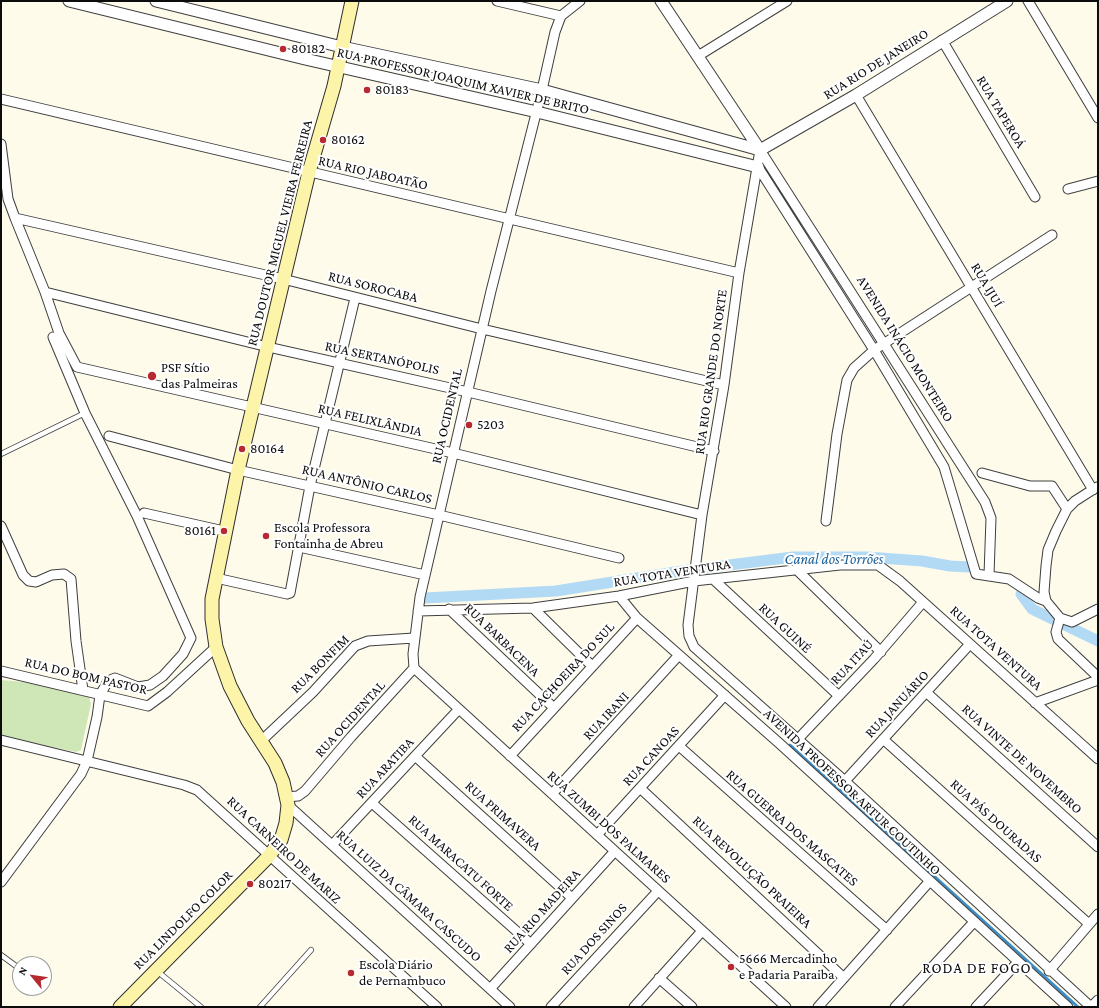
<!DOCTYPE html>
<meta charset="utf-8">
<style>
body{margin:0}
#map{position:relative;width:1099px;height:1008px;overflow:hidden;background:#fefbeb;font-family:"Crimson Pro",serif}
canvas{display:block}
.frame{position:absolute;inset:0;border:2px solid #0c0c0c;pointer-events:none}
.north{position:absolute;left:12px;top:956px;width:40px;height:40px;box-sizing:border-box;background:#fff;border:1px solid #9e9e9e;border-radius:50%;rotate:299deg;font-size:11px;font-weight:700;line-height:16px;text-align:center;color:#0c0c0c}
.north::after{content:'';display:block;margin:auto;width:14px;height:18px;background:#b6292e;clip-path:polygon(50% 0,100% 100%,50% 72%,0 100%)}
</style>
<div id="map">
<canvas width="1099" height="1008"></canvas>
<div class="frame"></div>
<div class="north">N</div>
</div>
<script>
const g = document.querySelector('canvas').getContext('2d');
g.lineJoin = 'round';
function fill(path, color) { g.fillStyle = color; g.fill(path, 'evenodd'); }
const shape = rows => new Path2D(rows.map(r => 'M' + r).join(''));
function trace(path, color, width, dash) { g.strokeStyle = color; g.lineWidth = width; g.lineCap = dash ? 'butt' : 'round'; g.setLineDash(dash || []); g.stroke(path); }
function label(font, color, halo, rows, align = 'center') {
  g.font = font + ' "Crimson Pro",serif'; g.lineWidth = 4; g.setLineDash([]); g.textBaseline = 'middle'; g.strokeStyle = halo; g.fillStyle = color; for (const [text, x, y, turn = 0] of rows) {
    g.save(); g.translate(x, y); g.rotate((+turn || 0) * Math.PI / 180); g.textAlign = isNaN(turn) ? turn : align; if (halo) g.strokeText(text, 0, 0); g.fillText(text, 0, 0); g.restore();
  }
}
fill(shape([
 [1,680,35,683,89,697,91,704,81,750,76,752,1,736]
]), '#cfe7b7');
trace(shape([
 [790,745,1078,1007]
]), '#3c8ec8', 3);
trace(shape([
 [697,569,793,557,867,557,922,561,950,566,970,567],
 [1021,594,1032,609,1098,641],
 [425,598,556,591,688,570]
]), '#b2daf4', 11);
const service = shape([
 [1,454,85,413],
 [1,955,20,969],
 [157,971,201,1007],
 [260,1007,311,950]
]);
const minor = shape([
 [497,1,561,16],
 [1028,1,1098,118],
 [942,40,1035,197],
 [698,56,787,1],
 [856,95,1093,490],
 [1,99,739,273],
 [1,144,8,199,15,218,45,292,59,333,77,367,453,453,702,515],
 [760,150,739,273,724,385,702,515,688,625,689,636,694,647,845,781,1091,1007],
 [760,150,985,502,991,518,989,575],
 [758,167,874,350,944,467,976,574,1009,579,1038,598,1046,601,1060,618],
 [1068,189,1098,181],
 [15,218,283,279,482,329,724,385],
 [45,292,268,347,468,392,714,451],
 [109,436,238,470,439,515,619,558],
 [982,473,1030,486,1052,486,1067,509],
 [144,513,224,531],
 [826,521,837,434,847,380,854,368,874,350,1052,235],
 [1,526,23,575,29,581,36,582,52,575,64,574,71,579,76,641,83,690],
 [299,547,425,575],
 [796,569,881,652],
 [216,578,287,594,290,593,310,486,355,298],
 [713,579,839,696],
 [619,596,637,618,779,743,1068,1007],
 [1046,601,1044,592,1046,566,1048,550,1056,531,1067,509,1075,501,1097,487],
 [533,608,592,666],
 [449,609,554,708],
 [418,611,533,608,619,596,694,581,840,565,878,565,900,581,1098,759],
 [1060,618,1056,632,1058,639,1098,677],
 [1060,618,1072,622,1098,609],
 [414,668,786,1007],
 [1,671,148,706,167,692,216,647],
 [927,693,1098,847],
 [1035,703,1098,680],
 [798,739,874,659,923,602],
 [883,739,1089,924],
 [1,740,184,785,197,790,437,1007],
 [260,742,313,692,355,646,368,641,414,638],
 [679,746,887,930],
 [415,756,572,898],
 [510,756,637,618],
 [845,781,970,644],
 [640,788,844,978],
 [552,794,679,655],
 [286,797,298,796,305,791,351,737,414,668,413,654,420,597,491,291,542,90,555,32,561,16,580,1],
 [372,803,531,944],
 [288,805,510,1007],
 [597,835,725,695],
 [332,845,459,709],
 [1,882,81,774,87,761,97,717,100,695,108,681,115,678,138,687,150,685,163,676,183,654,191,638,137,516,85,413,53,337],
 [1049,971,1098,914],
 [659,978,692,1007],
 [490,989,615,851],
 [551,1007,658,891],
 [634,1007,702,931],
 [818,1007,929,882],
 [895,1007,974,922],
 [976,1007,1018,962],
 [1091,1007,1098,1000]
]);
const tertiary = shape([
 [69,1,305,59,537,112,758,167],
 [156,1,342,47,542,90,760,150],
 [661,1,760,150],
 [760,150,856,95,1007,1]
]);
const secondary = shape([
 [120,1007,268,857,281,840,286,823,288,805,283,782,275,763,248,721,230,686,216,647,212,619,212,599,238,470,309,172,334,86,352,1]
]);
trace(service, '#3f3f3f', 6);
trace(minor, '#3f3f3f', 11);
trace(tertiary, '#3f3f3f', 13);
trace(secondary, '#2e2e2e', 15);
trace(service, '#fff', 4.5);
trace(minor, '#fff', 9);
trace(tertiary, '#fff', 11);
trace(secondary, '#fcf4a9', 13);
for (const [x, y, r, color] of [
 [283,49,4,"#b6292e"],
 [367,90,4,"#b6292e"],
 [323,140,4,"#b6292e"],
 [152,376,5,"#b6292e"],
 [469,425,4,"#b6292e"],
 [242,449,4,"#b6292e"],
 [224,531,4,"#b6292e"],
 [266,536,4,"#b6292e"],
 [250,884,4,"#b6292e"],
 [731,967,4,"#b6292e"],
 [351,973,4,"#b6292e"]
]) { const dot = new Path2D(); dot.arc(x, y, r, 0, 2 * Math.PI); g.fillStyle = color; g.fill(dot); trace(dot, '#fff', 1.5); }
label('14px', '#0c0c0c', '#fff', [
 ["80182",291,49],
 ["80183",375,90],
 ["80162",331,140],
 ["PSF Sítio",161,368],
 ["das Palmeiras",161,384],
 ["5203",477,425],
 ["80164",250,449],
 ["Escola Professora",274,528],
 ["Fontainha de Abreu",274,544],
 ["80161",216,531,"right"],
 ["80217",258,884],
 ["5666 Mercadinho",739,959],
 ["e Padaria Paraiba",739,975],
 ["Escola Diário",359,965],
 ["de Pernambuco",359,981]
], 'left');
label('14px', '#0c0c0c', '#fff', [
 ["RUA RIO DE JANEIRO",876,64,-32],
 ["RUA PROFESSOR JOAQUIM XAVIER DE BRITO",463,81,13],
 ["RUA TAPEROÁ",1001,112,59],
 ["RUA RIO JABOATÃO",373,173,13],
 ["RUA DOUTOR MIGUEL VIEIRA FERREIRA",280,233,-76],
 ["RUA IJUÍ",987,285,59],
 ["RUA SOROCABA",373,287,14],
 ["AVENIDA INÁCIO MONTEIRO",905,349,58],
 ["RUA SERTANÓPOLIS",382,358,12],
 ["RUA RIO GRANDE DO NORTE",711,372,-82],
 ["RUA OCIDENTAL",447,416,-77],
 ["RUA FELIXLÂNDIA",370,420,13],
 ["RUA ANTÔNIO CARLOS",367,484,13],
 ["RUA TOTA VENTURA",672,573,-9],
 ["RUA GUINÉ",785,628,43],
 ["RUA BARBACENA",502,640,44],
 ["RUA TOTA VENTURA",996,648,42],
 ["RUA ITAÚ",852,662,-47],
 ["RUA BONFIM",320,664,-45],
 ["RUA DO BOM PASTOR",86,676,13],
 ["RUA CACHOEIRA DO SUL",563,677,-47],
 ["RUA JANUÁRIO",897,704,-47],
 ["RUA IRANI",606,716,-47],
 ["RUA OCIDENTAL",350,719,-48],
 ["RUA CANOAS",651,756,-47],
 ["RUA VINTE DE NOVEMBRO",1022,759,42],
 ["RUA ARATIBA",385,768,-47],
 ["AVENIDA PROFESSOR ARTUR COUTINHO",852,792,43],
 ["RUA PRIMAVERA",503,816,42],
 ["RUA PÁS DOURADAS",996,821,42],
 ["RUA ZUMBI DOS PALMARES",609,827,42],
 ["RUA GUERRA DOS MASCATES",792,828,41],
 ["RUA CARNEIRO DE MARIZ",284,850,43],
 ["RUA MARACATU FORTE",461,863,42],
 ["RUA REVOLUÇÃO PRAIEIRA",752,872,43],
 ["RUA LUIZ DA CÂMARA CASCUDO",409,896,42],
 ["RUA RIO MADEIRA",542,911,-48],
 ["RUA LINDOLFO COLOR",183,920,-45],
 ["RUA DOS SINOS",594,939,-48]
]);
label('italic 15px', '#1a5f98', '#fff', [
 ["Canal dos Torrões",834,559]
]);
g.letterSpacing = '1px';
label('15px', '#0c0c0c', '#fff', [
 ["RODA DE FOGO",977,968]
]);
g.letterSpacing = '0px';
</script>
